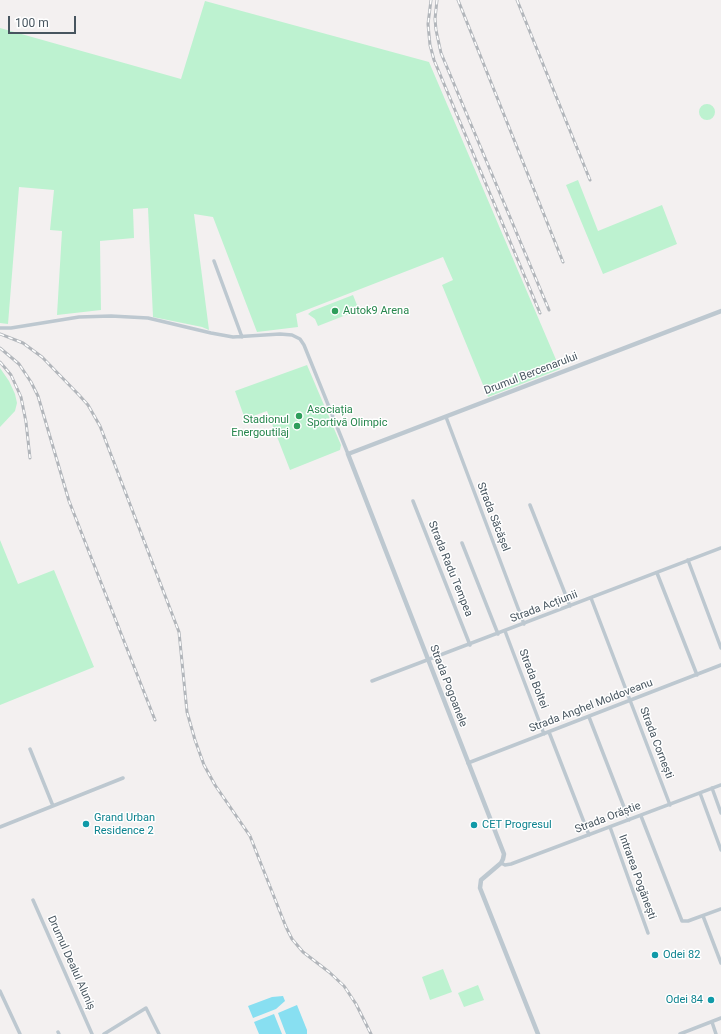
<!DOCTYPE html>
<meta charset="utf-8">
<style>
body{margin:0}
#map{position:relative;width:721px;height:1034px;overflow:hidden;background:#f3f0f0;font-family:Roboto,sans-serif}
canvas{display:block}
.scale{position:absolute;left:8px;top:16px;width:68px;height:18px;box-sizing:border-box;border:2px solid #47555f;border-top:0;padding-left:5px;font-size:12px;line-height:14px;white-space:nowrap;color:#47555f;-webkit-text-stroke:3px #fff;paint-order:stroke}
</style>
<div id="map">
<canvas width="721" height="1034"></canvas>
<div class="scale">100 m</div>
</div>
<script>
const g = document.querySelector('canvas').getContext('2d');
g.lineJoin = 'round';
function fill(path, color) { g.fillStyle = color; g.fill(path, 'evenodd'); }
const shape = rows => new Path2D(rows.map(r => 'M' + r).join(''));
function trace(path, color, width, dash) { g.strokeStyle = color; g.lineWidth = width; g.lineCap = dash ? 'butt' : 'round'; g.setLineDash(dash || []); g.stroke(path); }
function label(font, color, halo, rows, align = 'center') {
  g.font = font + ' Roboto,sans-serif'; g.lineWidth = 3; g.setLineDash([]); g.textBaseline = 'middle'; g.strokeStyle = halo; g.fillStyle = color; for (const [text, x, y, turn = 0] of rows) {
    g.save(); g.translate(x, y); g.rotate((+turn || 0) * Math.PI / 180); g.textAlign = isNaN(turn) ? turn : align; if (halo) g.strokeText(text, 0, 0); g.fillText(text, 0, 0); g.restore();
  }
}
fill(shape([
 [205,1,429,62,560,369,488,397,442,285,453,280,443,257,296,314,298,327,257,332,213,217,194,214,209,330,202,327,153,317,148,208,133,209,134,238,100,241,101,310,57,315,62,231,50,230,54,190,19,187,8,324,0,323,0,28,181,79],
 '699 112a8 8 0 1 1 16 0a8 8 0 1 1-16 0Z',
 [578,180,598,231,662,205,677,244,603,274,566,185],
 [353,295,359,310,318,326,315,319,308,314,312,311],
 [307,365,341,445,340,450,290,470,267,411,245,419,235,391],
 [0,368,9,381,15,394,17,403,15,411,0,427],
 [0,540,18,584,54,570,94,667,0,705],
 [443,969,452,992,430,1000,422,977],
 [478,985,484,1000,464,1007,458,993]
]), '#bdf2d0');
fill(shape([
 [283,996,285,1001,276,1009,253,1018,248,1006,272,997],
 [297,1005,307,1030,307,1034,286,1034,278,1013],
 [274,1014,282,1034,259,1034,254,1022]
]), '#88dff1');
trace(shape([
 [214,261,242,337],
 [0,328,11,328,79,317,111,316,148,318,211,333,233,337,280,334,292,335,300,339,304,345,348,454],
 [446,417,524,624],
 [413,501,470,645],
 [530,505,570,606],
 [462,543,498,634],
 [688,560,721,648],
 [657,573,697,675],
 [591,598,670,805],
 [505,631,544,734],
 [372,681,721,548],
 [589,717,629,820],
 [549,732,589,835],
 [30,749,53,806],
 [468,763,721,665],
 [712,788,721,813],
 [700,793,721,850],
 [641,816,682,921,688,921,721,909],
 [0,827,123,778],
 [610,827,648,933],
 [501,863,505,865,511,864,721,785],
 [33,900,92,1034],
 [703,916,721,963],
 [0,991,20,1034],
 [712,1022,716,1034],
 [58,1032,59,1034],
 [104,1034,146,1008,159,1034],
 [680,1034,721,1018]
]), '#bdc8d0', 3.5);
trace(shape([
 [538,1034,480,888,481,880,501,863,503,859,504,854,348,454,721,311]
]), '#bdc8d0', 4.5);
const rail = shape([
 [431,0,428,24,430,45,434,60,540,313],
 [437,0,435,19,436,30,441,53,549,310],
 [458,0,563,262],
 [517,0,590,180],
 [0,334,23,343,42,357,79,395,88,405,100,426,179,632,187,712,195,740,204,765,215,785,250,836,286,927,292,939,303,952,329,972,344,986,356,1004,371,1034],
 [0,348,19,364,31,382,38,396,69,501,155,720],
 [0,362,11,375,21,397,26,422,30,458]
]);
trace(rail, '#b2b6bb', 3);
trace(rail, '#fff', 1.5, [4.5]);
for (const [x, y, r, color] of [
 [335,311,4,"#2e9e5b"],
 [299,416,4,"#2e9e5b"],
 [297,426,4,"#2e9e5b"],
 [86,824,4,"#0f9aa8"],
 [474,825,4,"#0f9aa8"],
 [655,955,4,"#0f9aa8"],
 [711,1000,4,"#0f9aa8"]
]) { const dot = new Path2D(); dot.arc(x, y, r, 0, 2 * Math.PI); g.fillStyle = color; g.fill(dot); trace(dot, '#fff', 1.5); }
label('11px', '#27864d', '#fff', [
 ["Autok9 Arena",343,311],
 ["Asociația",307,410],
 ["Sportivă Olimpic",307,423],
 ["Stadionul",289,420,"right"],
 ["Energoutilaj",289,433,"right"]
], 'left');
label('11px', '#47555f', '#fff', [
 ["Drumul Bercenarului",531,374,-21],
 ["Strada Săcășel",493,517,69],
 ["Strada Radu Tempea",450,569,68],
 ["Strada Acțiunii",544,607,-21],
 ["Strada Boltei",533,679,69],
 ["Strada Pogoanele",448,686,69],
 ["Strada Anghel Moldoveanu",591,706,-21],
 ["Strada Cornești",656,743,69],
 ["Strada Orăștie",608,818,-21],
 ["Intrarea Pogănești",637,877,70],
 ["Drumul Dealul Aluniș",71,963,66]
]);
label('11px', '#0d838f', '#fff', [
 ["Grand Urban",94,818],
 ["Residence 2",94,831],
 ["CET Progresul",482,825],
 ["Odei 82",663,955],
 ["Odei 84",703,1000,"right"]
], 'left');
</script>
